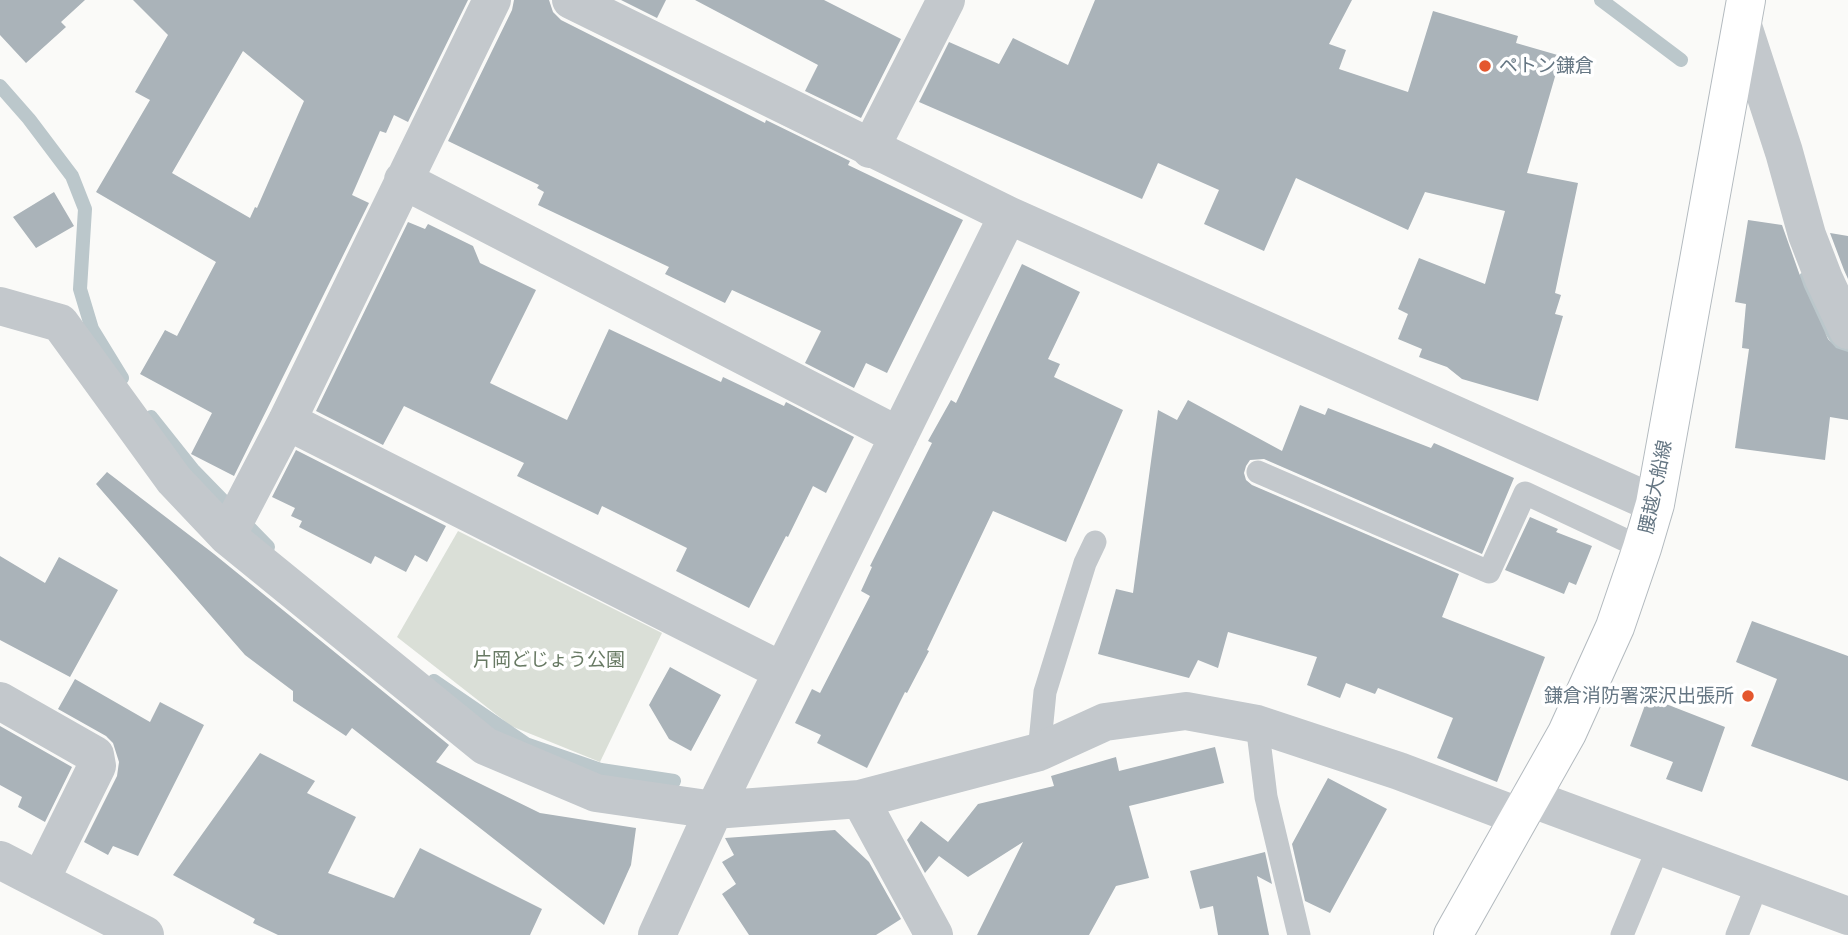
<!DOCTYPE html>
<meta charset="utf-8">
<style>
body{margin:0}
canvas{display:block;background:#fafaf8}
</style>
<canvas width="1848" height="935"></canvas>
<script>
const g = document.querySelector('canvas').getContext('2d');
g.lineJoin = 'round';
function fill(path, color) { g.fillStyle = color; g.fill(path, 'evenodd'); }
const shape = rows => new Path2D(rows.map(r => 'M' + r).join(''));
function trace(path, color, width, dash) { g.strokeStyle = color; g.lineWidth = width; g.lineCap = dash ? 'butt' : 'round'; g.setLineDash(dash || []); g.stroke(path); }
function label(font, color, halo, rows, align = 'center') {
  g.font = font + ' Quicksand,"Noto Sans JP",sans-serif'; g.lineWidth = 7; g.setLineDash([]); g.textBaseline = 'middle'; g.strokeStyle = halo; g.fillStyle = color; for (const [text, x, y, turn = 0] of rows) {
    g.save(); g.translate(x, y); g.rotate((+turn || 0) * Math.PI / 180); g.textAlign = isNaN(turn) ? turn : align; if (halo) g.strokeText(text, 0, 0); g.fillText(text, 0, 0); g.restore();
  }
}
fill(shape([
 [458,531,662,633,600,762,511,726,397,637]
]), '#dadfd7');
trace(shape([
 [1601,0,1681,60],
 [0,86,29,119,72,176,85,209,80,289,92,329,122,378],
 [1805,279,1812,299,1848,357],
 [151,417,194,471,268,547],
 [434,681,526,744,601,770,674,781]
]), '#bbc7cb', 14);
fill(shape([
 [0,0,85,0,61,22,66,27,26,63,0,35],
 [133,0,468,0,408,122,394,115,386,133,380,131,352,195,369,203,234,476,191,454,212,413,140,374,165,330,177,336,216,262,96,192,150,100,135,92,168,35],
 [243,51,304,101,257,208,255,207,250,218,172,173],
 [514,0,549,0,553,12,561,20,765,123,766,120,850,161,848,165,963,220,887,373,866,363,854,388,805,363,821,331,732,290,725,303,665,274,669,267,538,205,544,192,537,188,539,185,448,141,512,10],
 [621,0,666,0,657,18],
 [695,0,824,0,901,39,861,118,805,91,818,65],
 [1095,0,1352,0,1329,44,1346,50,1339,69,1408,92,1433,11,1518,36,1516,43,1561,56,1527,173,1578,183,1555,293,1561,295,1555,314,1563,316,1538,401,1462,379,1447,367,1419,357,1422,349,1398,339,1408,314,1398,309,1419,258,1485,284,1505,211,1425,192,1408,230,1296,178,1264,251,1204,224,1219,190,1158,163,1142,199,919,102,949,42,999,64,1013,38,1068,65],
 [54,192,74,226,36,248,13,217],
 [1748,220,1782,225,1804,287,1828,339,1836,348,1848,352,1848,420,1830,417,1825,460,1735,448,1749,349,1742,348,1746,304,1735,302],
 [408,222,425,229,428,224,473,246,480,263,536,290,490,383,567,420,609,329,721,382,723,377,784,406,786,402,854,437,826,493,813,486,788,537,786,536,749,608,676,571,687,548,602,506,598,515,517,476,524,463,404,406,383,445,316,411],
 [1830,233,1848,236,1848,279,1844,270],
 [1022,264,1080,292,1048,359,1060,364,1054,377,1123,410,1066,542,993,511,927,650,929,651,907,693,905,692,867,768,817,743,821,735,795,723,812,689,820,693,870,596,861,591,872,567,870,566,932,443,928,441,951,400,956,403],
 [1188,400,1282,451,1300,405,1325,415,1328,408,1431,448,1434,443,1514,478,1482,554,1264,459,1250,460,1246,466,1244,473,1246,480,1252,485,1459,574,1442,617,1545,657,1497,782,1437,758,1453,718,1378,688,1375,694,1346,683,1340,698,1307,685,1317,657,1228,632,1218,668,1198,660,1189,678,1098,654,1116,589,1133,593,1158,410,1177,420],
 [296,450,446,526,427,562,415,555,406,572,375,556,371,564,299,527,302,521,291,516,295,508,272,497],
 [107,472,214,554,449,745,436,762,540,813,636,828,631,865,604,925,352,728,346,736,293,701,293,691,245,655,96,484],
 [1530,517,1558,529,1556,532,1592,546,1576,585,1569,582,1564,594,1505,570],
 [0,556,45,583,59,557,118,590,70,677,0,640],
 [1752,621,1848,656,1848,781,1751,746,1777,679,1736,662],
 [670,667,721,695,691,751,669,739,649,705],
 [75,679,150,722,160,702,204,725,138,856,113,846,108,855,84,842,117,776,119,762,113,743,106,736,58,709],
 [1648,697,1725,727,1702,792,1666,779,1673,762,1630,746],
 [0,726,72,767,45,822,18,807,22,797,0,785],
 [1215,747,1224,783,1129,806,1149,878,1116,886,1089,935,977,935,1023,842,968,877,939,856,925,873,907,840,921,821,948,842,978,804,1054,786,1051,776,1116,757,1119,771],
 [260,753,315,781,307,793,356,817,328,873,394,898,420,848,542,909,530,935,278,935,253,923,255,919,173,875],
 [1328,778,1387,809,1330,913,1305,901,1292,844],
 [835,830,869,862,901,919,876,935,749,935,722,894,736,884,722,862,734,855,725,838],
 [1265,852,1272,884,1257,876,1269,935,1218,935,1213,906,1200,909,1190,871]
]), '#aab3b9');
const secondary = shape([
 [1453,935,1567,733,1615,627,1642,548,1655,504,1746,0]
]);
trace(secondary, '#b3babf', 40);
trace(shape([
 [1258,472,1489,572,1525,493,1642,548],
 [1257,724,1266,797,1299,935],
 [1039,752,1045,692,1085,563,1095,542],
 [1622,935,1659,846],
 [1737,935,1758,883]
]), '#c3c8cc', 23);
trace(shape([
 [571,0,1008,215,1655,504],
 [1742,23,1784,152,1807,235,1824,279,1848,330],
 [870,149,946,0],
 [403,180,899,436],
 [0,306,60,323,174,480,227,536,485,746,596,793,714,810,860,799,1039,752,1105,722,1186,711,1257,724,1399,771,1518,816],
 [287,421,782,671],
 [227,536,287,421,492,0],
 [0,701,95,755,97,766,40,881],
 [1530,798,1848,916],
 [860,799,934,935],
 [0,860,145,935],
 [657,935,714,810,1008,215]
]), '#c3c8cc', 38);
trace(secondary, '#fff', 38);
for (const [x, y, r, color] of [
 [1485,66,7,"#e4572e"],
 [1748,696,7,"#e4572e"]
]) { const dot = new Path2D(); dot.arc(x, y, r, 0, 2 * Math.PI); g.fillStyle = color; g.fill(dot); trace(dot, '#fff', 2.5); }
label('19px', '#657683', '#fff', [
 ["ペトン鎌倉",1499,66],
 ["鎌倉消防署深沢出張所",1734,696,"right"]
], 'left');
label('19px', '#657683', '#fff', [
 ["腰越大船線",1656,487,-78]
]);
label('19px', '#687a64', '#fff', [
 ["片岡どじょう公園",549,660]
]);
</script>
